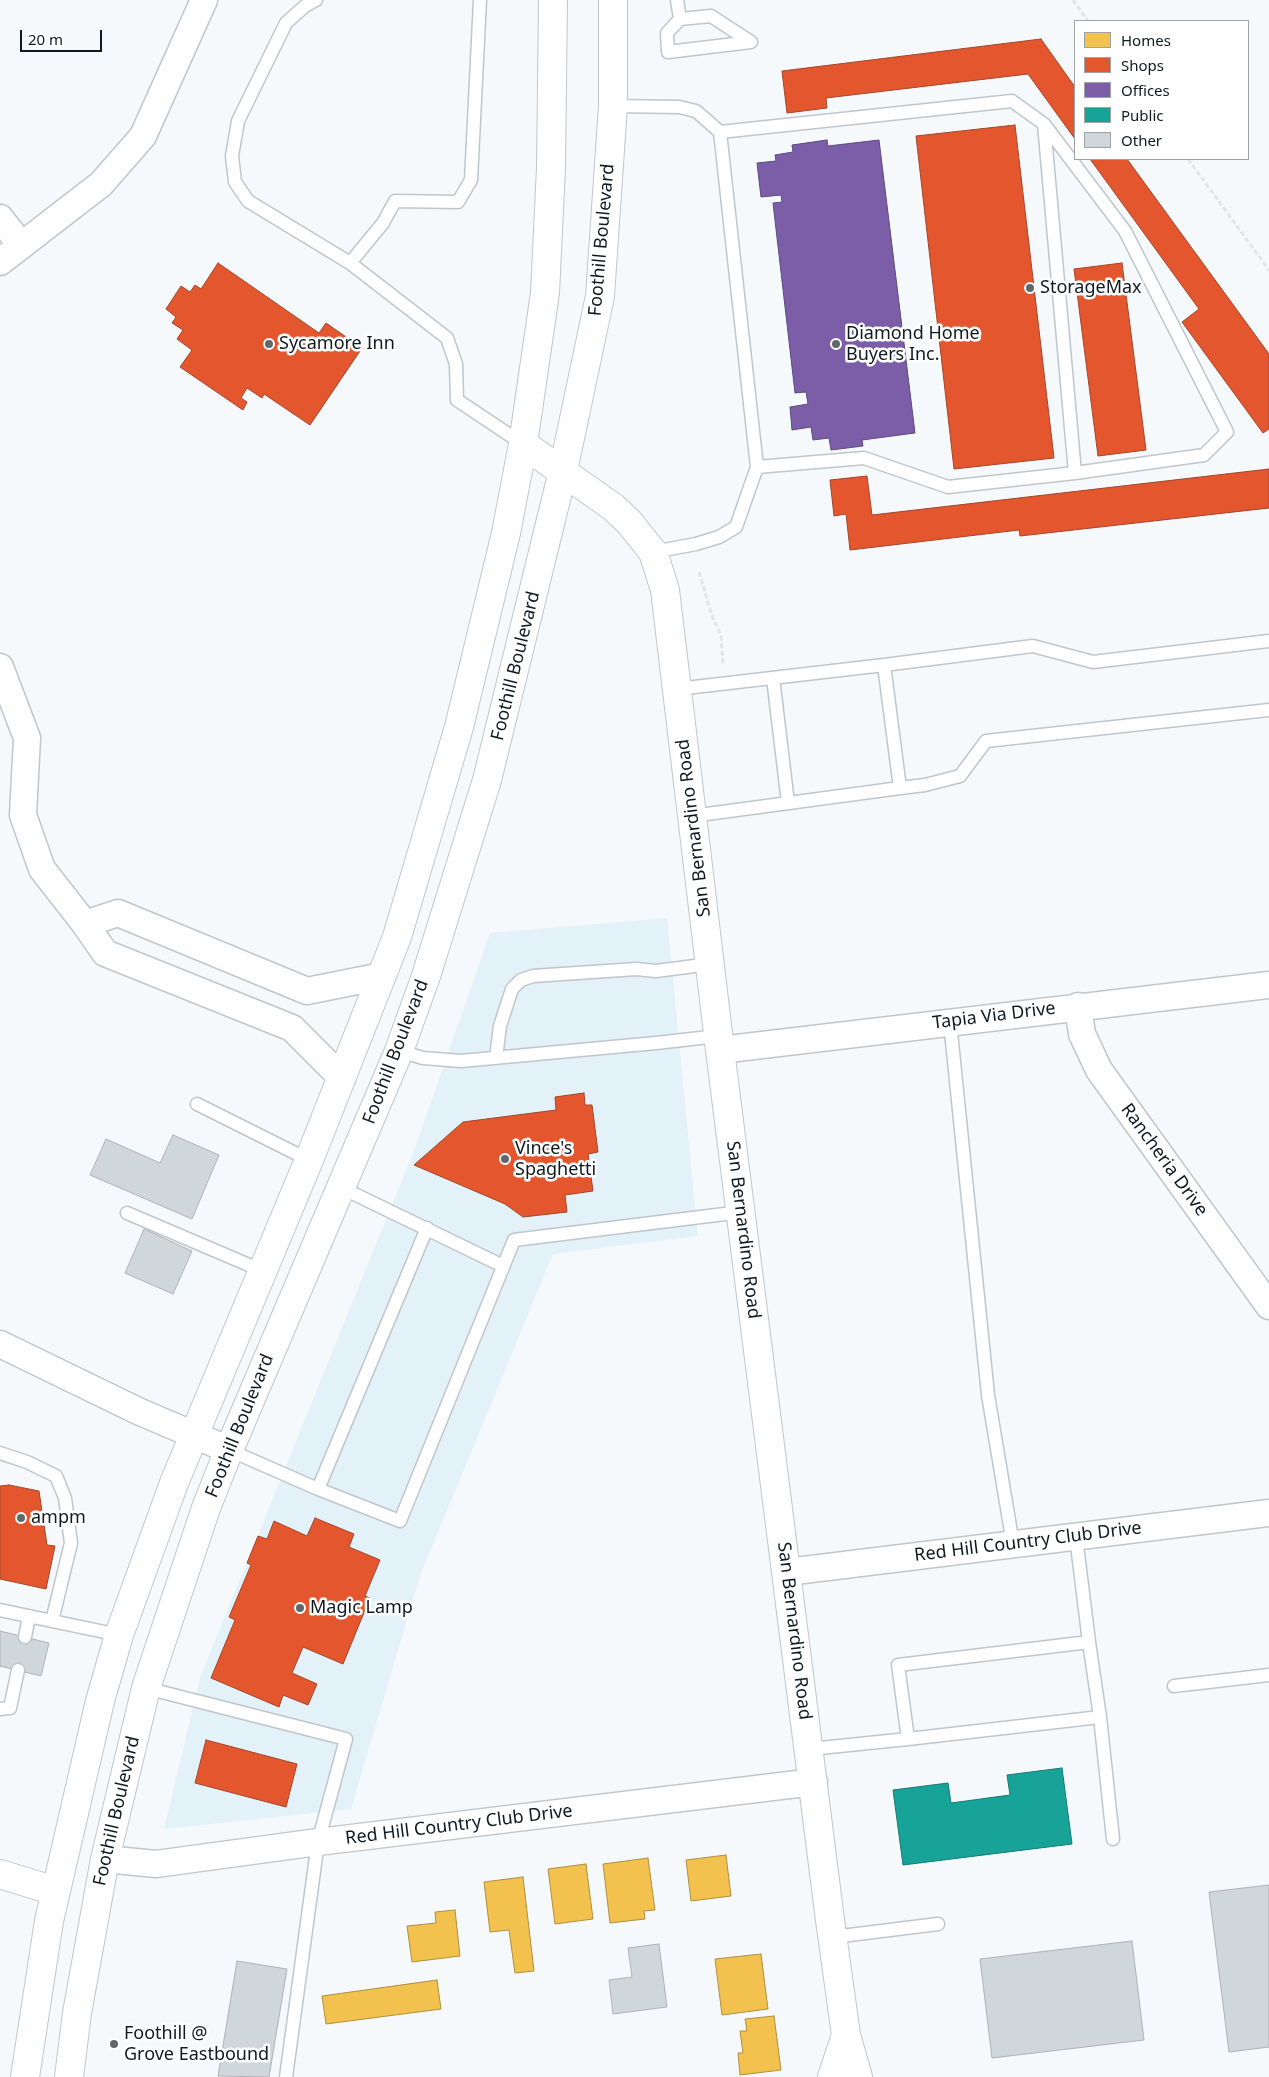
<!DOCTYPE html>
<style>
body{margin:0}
#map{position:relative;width:1269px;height:2077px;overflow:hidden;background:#f6f9fb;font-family:"Noto Sans",sans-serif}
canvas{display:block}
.legend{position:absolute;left:1074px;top:20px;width:175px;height:140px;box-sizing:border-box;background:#fff;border:1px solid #9fa3a5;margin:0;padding:6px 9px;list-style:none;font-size:15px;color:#0f1a1f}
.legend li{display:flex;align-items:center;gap:10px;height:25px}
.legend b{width:25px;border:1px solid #9fa3a5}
.scale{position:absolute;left:20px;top:30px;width:82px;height:22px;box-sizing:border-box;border:2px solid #0f1a1f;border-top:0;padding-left:6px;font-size:15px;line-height:18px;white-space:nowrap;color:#0f1a1f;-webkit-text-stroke:4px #fff;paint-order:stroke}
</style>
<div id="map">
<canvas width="1269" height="2077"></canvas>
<ul class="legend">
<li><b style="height:14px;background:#f2c14e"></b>Homes</li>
<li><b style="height:14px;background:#e4572e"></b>Shops</li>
<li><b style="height:14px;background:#7b5ea7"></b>Offices</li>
<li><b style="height:14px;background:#17a398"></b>Public</li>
<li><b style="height:14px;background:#d0d7db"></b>Other</li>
</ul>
<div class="scale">20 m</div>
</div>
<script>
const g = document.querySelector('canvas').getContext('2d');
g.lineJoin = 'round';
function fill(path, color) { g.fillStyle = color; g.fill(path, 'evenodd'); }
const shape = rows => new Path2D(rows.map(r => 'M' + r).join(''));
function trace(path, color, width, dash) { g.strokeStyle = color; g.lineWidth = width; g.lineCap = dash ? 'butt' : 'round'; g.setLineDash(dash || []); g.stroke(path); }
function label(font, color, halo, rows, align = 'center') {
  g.font = font + ' "Noto Sans",sans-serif'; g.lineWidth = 5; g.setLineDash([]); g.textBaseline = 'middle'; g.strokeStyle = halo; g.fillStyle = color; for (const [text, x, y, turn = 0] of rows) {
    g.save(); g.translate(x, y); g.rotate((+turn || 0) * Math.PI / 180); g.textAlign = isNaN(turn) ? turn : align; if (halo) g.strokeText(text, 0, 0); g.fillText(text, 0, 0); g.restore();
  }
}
fill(shape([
 [667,918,698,1236,553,1254,420,1576,351,1809,164,1829,200,1678,415,1148,490,933]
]), '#e3f1f8');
const homes = shape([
 [726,1855,731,1896,691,1901,686,1860,726,1855],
 [648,1858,655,1910,644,1911,645,1919,610,1923,603,1864,648,1858],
 [586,1864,593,1919,555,1924,548,1869,586,1864],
 [523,1877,534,1971,515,1973,509,1930,490,1932,484,1882,523,1877],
 [455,1910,460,1956,412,1962,407,1926,436,1923,435,1912,455,1910],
 [761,1954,768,2009,722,2015,715,1959,761,1954],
 [437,1980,441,2009,326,2024,322,1996,437,1980],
 [774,2016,781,2070,740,2075,738,2053,743,2053,740,2031,747,2031,745,2019,774,2016]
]);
fill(homes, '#f2c14e');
trace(homes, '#ae8f40', 1);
const shops = shape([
 [1041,39,1075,87,1075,139,1028,74,826,98,827,108,787,113,782,71,1041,39],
 [1015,125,1054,458,954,469,916,136,1015,125],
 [1090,159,1127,159,1269,354,1269,429,1263,433,1182,322,1199,309,1090,159],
 [218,263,319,333,326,323,362,348,310,425,264,394,262,398,247,388,241,398,247,402,243,410,180,367,192,350,177,339,183,330,172,323,176,317,166,309,181,286,190,292,195,285,201,289,218,263],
 [1122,263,1146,450,1098,456,1074,269,1122,263],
 [1269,469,1269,508,1020,536,1019,530,850,550,846,514,834,516,830,480,867,476,872,515,1269,469],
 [584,1093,585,1105,592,1105,598,1152,588,1154,593,1191,565,1195,567,1212,523,1217,505,1204,414,1165,463,1122,556,1110,555,1097,584,1093],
 [9,1485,39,1491,47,1545,55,1546,46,1589,0,1579,0,1486,9,1485],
 [315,1518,354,1534,349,1547,380,1560,365,1596,370,1598,343,1664,303,1647,292,1673,317,1684,308,1705,283,1695,279,1707,211,1678,235,1620,229,1617,251,1565,247,1563,258,1536,267,1539,274,1521,307,1536,315,1518],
 [206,1740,297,1764,286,1807,195,1783,206,1740]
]);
fill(shops, '#e4572e');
trace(shops, '#a4452a', 1);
const offices = shape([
 [827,140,828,146,879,140,915,433,862,440,863,446,831,450,829,438,813,440,811,427,792,430,790,407,808,404,806,392,795,393,773,203,782,202,781,195,761,197,757,163,776,161,775,155,793,152,792,145,827,140]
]);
fill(offices, '#7b5ea7');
trace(offices, '#5b4a7e', 1);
const public = shape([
 [1062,1768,1072,1844,903,1865,893,1790,948,1783,951,1803,1010,1795,1007,1775,1062,1768]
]);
fill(public, '#17a398');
trace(public, '#157a74', 1);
const building = shape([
 [173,1135,219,1155,192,1219,90,1175,106,1139,160,1163,173,1135],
 [144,1229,192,1251,173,1294,125,1273,144,1229],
 [0,1631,49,1643,41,1676,0,1666,0,1631],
 [1269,1885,1269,2047,1229,2052,1209,1892,1269,1885],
 [1132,1941,1144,2040,992,2058,980,1959,1132,1941],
 [659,1944,667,2007,613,2014,609,1980,632,1977,628,1948,659,1944],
 [237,1961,287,1969,269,2077,218,2076,237,1961]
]);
fill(building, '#d0d7db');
trace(building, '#acb3b6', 1);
const lane = shape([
 [316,0,305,6,286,23,238,121,232,156,235,182,248,201,350,263,447,338,456,364,457,400,523,444],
 [677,0,680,19],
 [711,16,751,42,668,52,667,33,680,19,711,16],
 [613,106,679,107,696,111,720,132,1012,101,1044,124,1125,231,1227,432,1204,455,1075,473,948,487,864,458,757,467,736,527,719,537,696,544,653,552],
 [1044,124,1075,473],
 [720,132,757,467],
 [350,263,383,223,395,201,458,202,471,180,480,0],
 [884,665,1033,646,1093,662,1269,641],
 [773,678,788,803],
 [677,689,884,665,900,788,692,816],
 [900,788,925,785,960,776,986,741,1269,710],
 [950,1022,988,1395,1013,1544],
 [399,1051,423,1058,461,1061,656,1043,718,1036],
 [496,1058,500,1026,512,989,521,980,533,976,636,969,656,971,710,964],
 [197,1104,309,1160],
 [342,1188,503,1266],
 [127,1213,263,1271],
 [229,1450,318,1489,400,1521,514,1240,741,1212],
 [0,1453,27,1462,56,1476,65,1498,71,1543,52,1621],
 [318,1489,427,1228],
 [0,1610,119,1635],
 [25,1637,29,1616],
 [1174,1686,1269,1675],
 [146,1688,346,1739,318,1842,286,2077],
 [0,1709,10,1708,18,1670],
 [1100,1717,1113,1839],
 [908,1739,1100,1717,1089,1642],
 [810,1749,908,1739,898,1665,1089,1642,1076,1537],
 [833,1937,938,1924]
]);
const street = shape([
 [0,218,21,245],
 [0,262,101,184,143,136,204,0],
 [0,667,27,738,23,815,42,869,85,924,105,953,292,1028,342,1078],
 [85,924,118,913,307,991,382,976],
 [1078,1006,1082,1034,1099,1070,1269,1306],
 [720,1050,1269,985],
 [0,1344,138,1411,229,1450],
 [787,1572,1269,1513],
 [105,1859,156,1864,318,1842,814,1782]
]);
const secondary = shape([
 [523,444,613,507,629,522,653,552,665,590,720,1050,830,1920,846,2035,858,2077],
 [0,1874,55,1891],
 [832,2077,846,2035]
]);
const primary = shape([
 [25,2077,49,1921,100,1701,119,1635,174,1483,309,1160,397,937,459,727,506,533,523,444,545,293,551,168,553,0],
 [69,2077,77,2013,105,1859,146,1688,206,1508,229,1450,399,1051,426,976,487,780,563,471,600,296,613,106,613,0]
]);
trace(lane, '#c0c6ca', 15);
trace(street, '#c0c6ca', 29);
trace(secondary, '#c0c6ca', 30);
trace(primary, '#c0c6ca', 30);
trace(shape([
 [1073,0,1088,21],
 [1188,159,1269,270],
 [699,572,712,616,721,635,723,665]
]), '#e3e5e5', 3, [5, 2.5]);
trace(lane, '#fefefe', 12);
trace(street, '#fefefe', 26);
trace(secondary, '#fefefe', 28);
trace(primary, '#fefefe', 28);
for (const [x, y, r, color] of [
 [1030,288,5,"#60686c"],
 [269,344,5,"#60686c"],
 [836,344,5,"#60686c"],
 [505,1159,5,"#60686c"],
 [21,1518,5,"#60686c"],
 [300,1608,5,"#60686c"],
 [114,2044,5,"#60686c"]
]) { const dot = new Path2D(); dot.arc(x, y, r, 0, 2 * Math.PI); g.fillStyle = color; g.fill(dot); trace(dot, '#fff', 2); }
label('18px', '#0f1a1f', '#fff', [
 ["Foothill Boulevard",602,240,-85],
 ["Foothill Boulevard",516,666,-76],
 ["San Bernardino Road",694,828,-97],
 ["Tapia Via Drive",994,1016,-7],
 ["Foothill Boulevard",396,1052,-69],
 ["Rancheria Drive",1164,1160,54],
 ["San Bernardino Road",743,1230,83],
 ["Foothill Boulevard",240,1426,-68],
 ["Red Hill Country Club Drive",1028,1542,-7],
 ["San Bernardino Road",794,1631,83],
 ["Foothill Boulevard",117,1811,-77],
 ["Red Hill Country Club Drive",459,1825,-7]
]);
label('18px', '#0f1a1f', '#fff', [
 ["StorageMax",1040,288],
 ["Diamond Home",846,334],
 ["Buyers Inc.",846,355],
 ["Sycamore Inn",279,344],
 ["Vince's",515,1149],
 ["Spaghetti",515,1170],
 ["ampm",31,1518],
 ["Magic Lamp",310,1608],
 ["Foothill @",124,2034],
 ["Grove Eastbound",124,2055]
], 'left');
</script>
